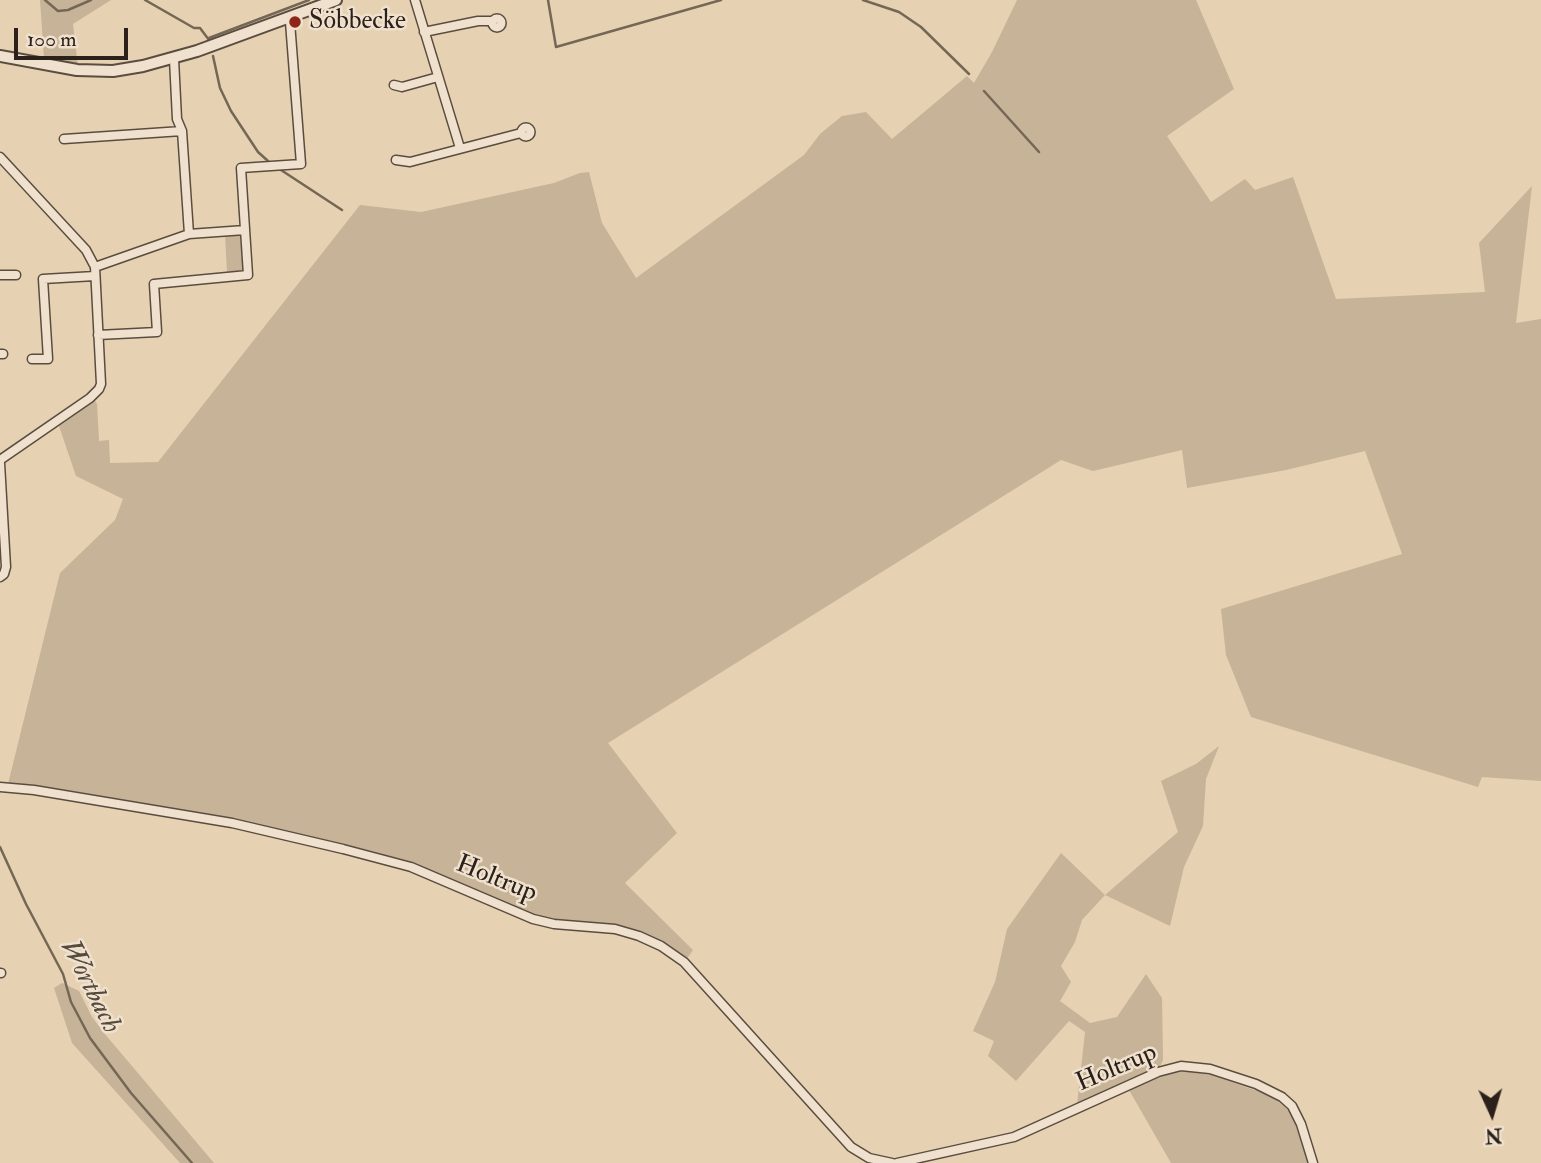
<!DOCTYPE html>
<meta charset="utf-8">
<style>
body{margin:0}
#map{position:relative;width:1541px;height:1163px;overflow:hidden;background:#e6d1b2;font-family:"IM FELL Double Pica",serif}
canvas{display:block}
.north{position:absolute;left:1457px;top:1079px;width:70px;height:70px;-webkit-text-stroke:5px #efe1cd;paint-order:stroke;rotate:176deg;font-size:19px;font-weight:700;line-height:28px;text-align:center;color:#2b211a}
.north::after{content:'';display:block;margin:auto;width:24px;height:32px;background:#2b211a;clip-path:polygon(50% 0,100% 100%,50% 72%,0 100%)}
.scale{position:absolute;left:14px;top:28px;width:114px;height:32px;box-sizing:border-box;border:4px solid #2b211a;border-top:0;padding-left:9px;font-size:21px;line-height:24px;white-space:nowrap;color:#2b211a;-webkit-text-stroke:5px #efe1cd;paint-order:stroke}
</style>
<div id="map">
<canvas width="1541" height="1163"></canvas>
<div class="north">N</div>
<div class="scale">100 m</div>
</div>
<script>
const g = document.querySelector('canvas').getContext('2d');
g.lineJoin = 'round';
function fill(path, color) { g.fillStyle = color; g.fill(path, 'evenodd'); }
const shape = rows => new Path2D(rows.map(r => 'M' + r).join(''));
function trace(path, color, width, dash) { g.strokeStyle = color; g.lineWidth = width; g.lineCap = dash ? 'butt' : 'round'; g.setLineDash(dash || []); g.stroke(path); }
function label(font, color, halo, rows, align = 'center') {
  g.font = font + ' "IM FELL Double Pica",serif'; g.lineWidth = 5; g.setLineDash([]); g.textBaseline = 'middle'; g.strokeStyle = halo; g.fillStyle = color; for (const [text, x, y, turn = 0] of rows) {
    g.save(); g.translate(x, y); g.rotate((+turn || 0) * Math.PI / 180); g.textAlign = isNaN(turn) ? turn : align; if (halo) g.strokeText(text, 0, 0); g.fillText(text, 0, 0); g.restore();
  }
}
fill(shape([
 [40,0,111,0,73,24,78,66,44,58],
 [1017,0,1196,0,1234,89,1167,136,1211,202,1245,179,1255,190,1293,177,1336,299,1485,292,1479,243,1532,186,1516,323,1541,319,1541,781,1482,777,1478,787,1251,717,1226,655,1221,609,1402,554,1365,451,1286,470,1187,488,1182,450,1093,471,1061,460,608,743,677,833,625,883,693,950,686,960,662,943,615,925,555,919,536,915,413,864,372,851,233,819,72,791,8,784,60,573,115,520,123,499,76,476,59,426,95,401,97,404,99,441,109,440,110,463,158,462,360,205,421,212,554,183,580,173,589,172,602,223,636,278,804,155,820,134,842,116,866,112,892,139,967,76,974,83,992,52],
 [240,234,243,271,227,272,225,235],
 [1219,746,1206,779,1203,826,1184,867,1170,926,1105,895,1082,920,1075,942,1061,966,1071,982,1060,1001,1090,1023,1117,1017,1146,974,1162,998,1163,1060,1159,1068,1077,1105,1085,1032,1069,1021,1016,1081,988,1056,994,1041,973,1031,995,982,1007,929,1061,853,1105,895,1178,832,1161,781,1196,764],
 [62,983,79,991,92,1017,104,1033,214,1163,180,1163,72,1043,54,988],
 [1187,1071,1211,1075,1263,1093,1278,1101,1289,1111,1298,1125,1310,1163,1171,1163,1129,1090,1169,1073]
]), '#c6b398');
trace(shape([
 [45,0,58,11,68,10,91,0],
 [145,0,194,28,200,28,209,40],
 [548,0,556,47,721,0],
 [863,0,899,12,921,27,969,74],
 [209,38,309,0],
 [213,56,220,88,231,111,258,152,268,161],
 [984,91,1039,152],
 [281,170,342,210],
 [0,847,26,904,63,974,71,1002,90,1038,131,1093,192,1163]
]), '#756756', 2.5);
const minor = shape([
 [415,0,460,148],
 '492.5 23a4.5 4.5 0 1 1 9 0a4.5 4.5 0 1 1-9 0Z',
 [424,32,478,21,492,21],
 [394,85,402,87,438,77],
 '521.5 132a4.5 4.5 0 1 1 9 0a4.5 4.5 0 1 1-9 0Z',
 [64,139,182,131],
 [0,157,86,250,95,267,101,384,99,389,90,398,0,460],
 [396,160,410,162,521,133],
 [189,234,245,230],
 [95,267,189,234,182,131,177,119,174,59],
 [0,275,16,275],
 [98,335,157,332,154,284,248,275,241,168,301,164,290,22,288,17],
 [0,354,3,354],
 [32,359,48,359,43,279,95,276],
 [0,463,6,567,4,574,0,577],
 [0,787,34,790,232,823,343,849,411,867,533,919,554,924,615,929,639,936,661,946,684,962,851,1147,869,1158,892,1163],
 [0,973,1,973],
 [897,1163,1014,1137,1158,1072,1181,1066,1210,1069,1256,1084,1282,1097,1292,1106,1301,1124,1313,1163]
]);
const tertiary = shape([
 [0,56,77,70,113,71,143,66,197,51,336,0]
]);
trace(minor, '#5a4d40', 11);
trace(tertiary, '#5a4d40', 14);
trace(minor, '#efe1cd', 8);
trace(tertiary, '#efe1cd', 10);
for (const [x, y, r, color] of [
 [295,22,7,"#8f2418"]
]) { const dot = new Path2D(); dot.arc(x, y, r, 0, 2 * Math.PI); g.fillStyle = color; g.fill(dot); trace(dot, '#efe1cd', 2.5); }
label('26px', '#2b211a', '#efe1cd', [
 ["Söbbecke",309,22]
], 'left');
label('26px', '#2b211a', '#efe1cd', [
 ["Holtrup",496,880,22],
 ["Holtrup",1117,1069,-23]
]);
label('italic 28px', '#564a3d', '#efe1cd', [
 ["Wortbach",89,987,63]
]);
</script>
